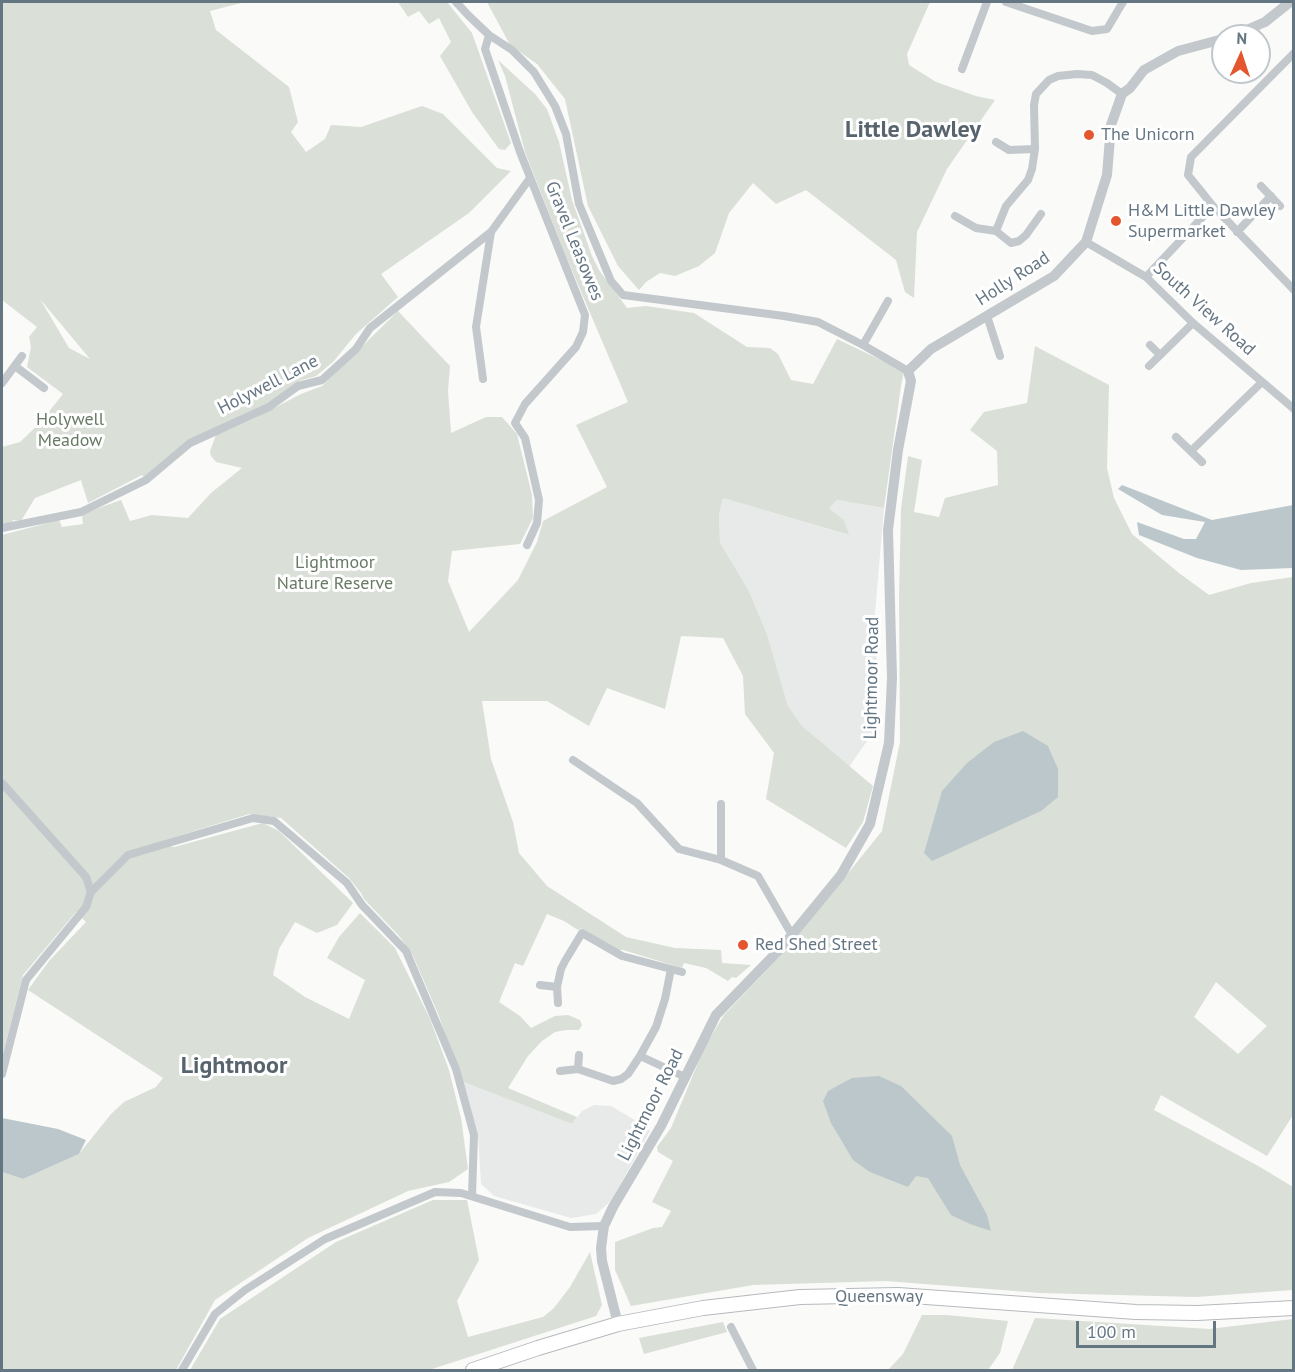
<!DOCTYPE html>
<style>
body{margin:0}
#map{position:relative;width:1295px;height:1372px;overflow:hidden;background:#fafaf8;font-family:"PT Sans",sans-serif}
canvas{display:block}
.frame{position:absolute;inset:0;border:3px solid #657683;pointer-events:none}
.north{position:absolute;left:1211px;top:24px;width:60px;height:60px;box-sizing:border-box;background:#fff;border:2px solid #c1c8cd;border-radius:50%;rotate:3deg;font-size:16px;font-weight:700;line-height:24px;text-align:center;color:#657683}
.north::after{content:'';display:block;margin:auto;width:21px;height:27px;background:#e4572e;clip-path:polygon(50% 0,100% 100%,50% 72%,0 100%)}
.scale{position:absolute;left:1076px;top:1321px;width:140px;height:27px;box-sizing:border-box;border:3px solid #657683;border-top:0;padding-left:8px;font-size:18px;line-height:21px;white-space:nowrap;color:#657683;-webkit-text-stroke:4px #fff;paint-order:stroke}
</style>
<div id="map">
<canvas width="1295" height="1372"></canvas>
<div class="frame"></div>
<div class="north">N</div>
<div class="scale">100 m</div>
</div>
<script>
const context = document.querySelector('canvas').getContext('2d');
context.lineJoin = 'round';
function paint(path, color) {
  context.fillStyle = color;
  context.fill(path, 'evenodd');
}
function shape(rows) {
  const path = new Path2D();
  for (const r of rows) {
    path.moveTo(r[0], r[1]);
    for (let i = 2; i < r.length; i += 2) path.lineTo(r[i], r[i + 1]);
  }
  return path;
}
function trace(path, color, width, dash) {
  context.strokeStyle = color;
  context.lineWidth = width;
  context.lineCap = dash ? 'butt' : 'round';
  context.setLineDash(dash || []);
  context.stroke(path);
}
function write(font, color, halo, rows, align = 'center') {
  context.font = font + ' "PT Sans",sans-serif';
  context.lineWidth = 6;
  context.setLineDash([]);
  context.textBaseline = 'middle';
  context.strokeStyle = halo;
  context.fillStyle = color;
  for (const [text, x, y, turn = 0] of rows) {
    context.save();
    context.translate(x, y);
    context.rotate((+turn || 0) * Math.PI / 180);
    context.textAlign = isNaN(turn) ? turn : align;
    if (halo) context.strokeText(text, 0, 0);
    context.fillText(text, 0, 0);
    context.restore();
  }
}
const built = shape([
 [723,498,848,535,844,520,829,508,837,500,884,508,875,613,879,724,849,767,802,726,788,706,767,634,748,589,720,543,719,514],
 [461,1081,572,1124,582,1111,594,1105,611,1106,643,1125,650,1131,611,1201,596,1214,571,1218,494,1196,481,1184,478,1134]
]);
const green = shape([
 [2,2,245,2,210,11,216,30,289,87,298,122,291,132,306,152,325,139,331,125,361,127,422,106,443,114,497,168,511,171,469,213,381,274,398,297,356,334,333,362,316,376,299,381,298,386,269,407,190,442,146,480,142,475,88,503,81,480,35,498,21,521,13,520,11,525,2,528,2,447,20,442,39,424,63,394,27,367,31,347,29,337,37,327,2,300],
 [40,299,90,359,69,348],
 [398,2,447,2,472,33,511,143,505,150,499,149,472,112,440,56,451,42,439,18,429,24,419,11,408,17],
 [487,2,930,2,907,54,909,65,936,82,976,96,995,100,947,169,917,232,914,298,905,292,896,260,806,190,776,204,753,183,729,213,715,253,699,266,675,276,660,273,646,282,639,290,618,266,588,206,565,99,537,64,510,45],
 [498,60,535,94,547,109,559,142,572,200,592,256,599,270,627,308,646,306,694,313,747,347,770,348,778,354,791,380,813,384,837,339,904,371,901,386,884,508,837,500,829,508,844,520,849,535,723,498,719,514,720,543,748,589,767,634,788,706,802,726,873,786,863,822,846,848,766,799,774,753,745,714,743,676,723,638,681,636,665,709,607,688,589,726,547,701,482,701,491,759,513,822,519,853,547,886,626,937,675,948,721,950,722,963,751,965,736,978,732,977,728,981,706,968,684,963,682,968,623,950,617,950,581,928,578,930,564,921,547,914,523,966,515,963,499,1002,520,1016,531,1028,555,1016,568,1015,580,1020,582,1025,579,1030,566,1030,555,1032,542,1041,528,1056,508,1088,577,1117,572,1124,461,1081,439,1016,413,956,400,937,364,899,361,893,349,878,281,818,249,814,162,841,156,844,174,847,263,823,279,831,353,903,337,925,317,933,295,922,279,949,273,975,305,997,349,1019,365,980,327,958,339,937,360,913,395,948,430,1019,449,1070,461,1118,468,1169,449,1182,408,1191,308,1238,215,1300,176,1370,2,1370,2,1172,23,1179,79,1154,111,1114,124,1102,156,1087,163,1078,28,990,49,961,86,922,76,912,23,975,2,1057,2,535,59,520,62,527,83,524,82,514,121,500,130,521,152,515,188,518,211,493,242,468,216,462,211,456,210,451,216,435,253,419,301,394,322,386,398,311,450,366,448,391,451,433,486,417,502,417,517,434,532,495,533,518,520,544,452,551,448,581,469,632,518,580,537,542,543,521,607,487,576,425,628,402,565,254,525,152,505,76],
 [1035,346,1109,385,1107,468,1114,498,1132,534,1179,573,1209,595,1251,583,1293,577,1293,1115,1267,1156,1161,1095,1154,1110,1260,1167,1293,1187,1293,1290,1196,1297,1040,1293,886,1281,753,1285,631,1306,615,1270,615,1242,653,1228,662,1227,671,1211,652,1202,673,1161,658,1152,657,1147,671,1128,705,1046,724,1015,787,949,882,831,900,742,899,596,901,509,908,456,922,460,914,512,939,517,945,498,998,485,997,451,970,430,984,412,1027,403],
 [1216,982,1267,1026,1238,1054,1194,1017],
 [433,1200,467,1200,479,1260,457,1301,468,1337,543,1317,554,1308,570,1287,590,1252,602,1305,596,1316,429,1370,190,1370,220,1319,336,1242],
 [922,1315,947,1315,1008,1321,1000,1353,988,1370,888,1370,903,1354],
 [1035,1318,1209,1329,1293,1319,1293,1370,1012,1370],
 [723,1322,727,1332,644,1354,639,1338]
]);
const water = shape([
 [1122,485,1212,520,1293,505,1293,568,1241,570,1197,558,1139,535,1137,522,1184,539,1196,539,1205,522,1162,515,1118,489],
 [1023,731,1048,746,1058,769,1058,797,1041,811,932,861,924,853,942,791,967,763,994,742],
 [879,1076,901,1086,952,1136,960,1165,987,1215,991,1231,970,1224,951,1215,928,1178,916,1176,908,1187,870,1172,853,1160,831,1123,823,1101,828,1091,852,1078],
 [2,1118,58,1129,86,1140,79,1154,23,1179,2,1172]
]);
const minor = shape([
 [456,2,469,16,489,35,512,50,534,72,555,106,566,134,579,204,611,281,623,295,784,316,818,322,863,345,908,371],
 [1006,2,1092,31,1107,29,1123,2],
 [489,35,485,49,520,152,585,315,583,332,576,347,525,404,515,423,525,438,539,500,537,523,527,545],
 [1294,53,1191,157,1188,175,1213,206,1294,290],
 [962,69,987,2],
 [996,142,1009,150,1035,149],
 [1261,186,1280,206],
 [1041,214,1026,235,1019,241,1011,243,996,231,1006,206,1028,180,1032,169,1035,149,1034,105,1036,94,1049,80,1058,76,1077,74,1092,75,1107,83,1122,94],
 [955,216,976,228,996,231],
 [1237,232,1271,196],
 [1086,242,1146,277,1193,323,1294,409],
 [1146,277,1213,206],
 [987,316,1000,356],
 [863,345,888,301],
 [1150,345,1160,355],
 [15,366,44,388],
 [1149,366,1193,323],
 [483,379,476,327,491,232],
 [2,383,22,356],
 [1176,437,1202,462],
 [1191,451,1261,383],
 [2,528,81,512,146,480,190,443,269,407,298,386,322,380,356,349,370,328,491,232,530,178],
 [573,760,637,803,679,849,721,860,758,876,792,935],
 [2,783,86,877,91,892,86,907,26,980,2,1074],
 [721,804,721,860],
 [91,892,128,855,253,818,274,821,347,883,362,905,406,951,456,1069,474,1135,472,1196],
 [671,969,682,972],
 [540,985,557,987],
 [558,1003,557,987,561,969,565,961,582,933,622,956,671,969,665,999,656,1027,640,1056],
 [579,1055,578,1069,613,1081,621,1079,628,1074,640,1056,685,1077],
 [560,1071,578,1069],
 [731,1327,753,1370],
 [182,1370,215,1314,245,1290,325,1239,435,1192,461,1193,570,1227,604,1226]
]);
const tertiary = shape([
 [1233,36,1265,22,1290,2],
 [618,1324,602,1261,601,1248,604,1226,613,1207,661,1126,716,1015,782,947,841,875,870,824,889,743,892,678,888,530,898,450,911,381,908,371,931,349,1054,276,1086,242,1107,175,1111,125,1122,94,1130,88,1144,70,1178,51,1223,39]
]);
const primary = shape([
 [473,1370,538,1348,618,1324,703,1308,800,1297,898,1295,1136,1312,1197,1313,1294,1308]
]);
const markers = [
 [1089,135,6,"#e4572e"],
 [1116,221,6,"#e4572e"],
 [743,945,6,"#e4572e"]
];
const poiNames = [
 ["The Unicorn",1101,135],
 ["H&M Little Dawley",1128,211],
 ["Supermarket",1128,232],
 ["Red Shed Street",755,945]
];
const streetNames = [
 ["Gravel Leasowes",574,241,68],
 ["Holly Road",1013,279,-33],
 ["South View Road",1204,309,42],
 ["Holywell Lane",268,385,-27],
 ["Lightmoor Road",872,678,-89],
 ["Lightmoor Road",651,1105,-63],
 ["Queensway",879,1297]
];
const parkNames = [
 ["Holywell",70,420],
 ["Meadow",70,441],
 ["Lightmoor",335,563],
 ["Nature Reserve",335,584]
];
const districtNames = [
 ["Little Dawley",913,130],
 ["Lightmoor",234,1066]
];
paint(built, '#e8e9e9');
paint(green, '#dadfd7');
paint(water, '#bbc7cb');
trace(primary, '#b5babe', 16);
trace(minor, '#c3c8cc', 8);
trace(tertiary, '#c3c8cc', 10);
trace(primary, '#fff', 14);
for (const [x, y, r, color] of markers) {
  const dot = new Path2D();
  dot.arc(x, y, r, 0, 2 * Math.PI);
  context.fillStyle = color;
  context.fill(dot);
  trace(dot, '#fff', 2);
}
write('18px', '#657683', '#fff', poiNames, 'left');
write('18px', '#657683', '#fff', streetNames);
write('18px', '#687a64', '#fff', parkNames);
write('bold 24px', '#57646e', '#fff', districtNames);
</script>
